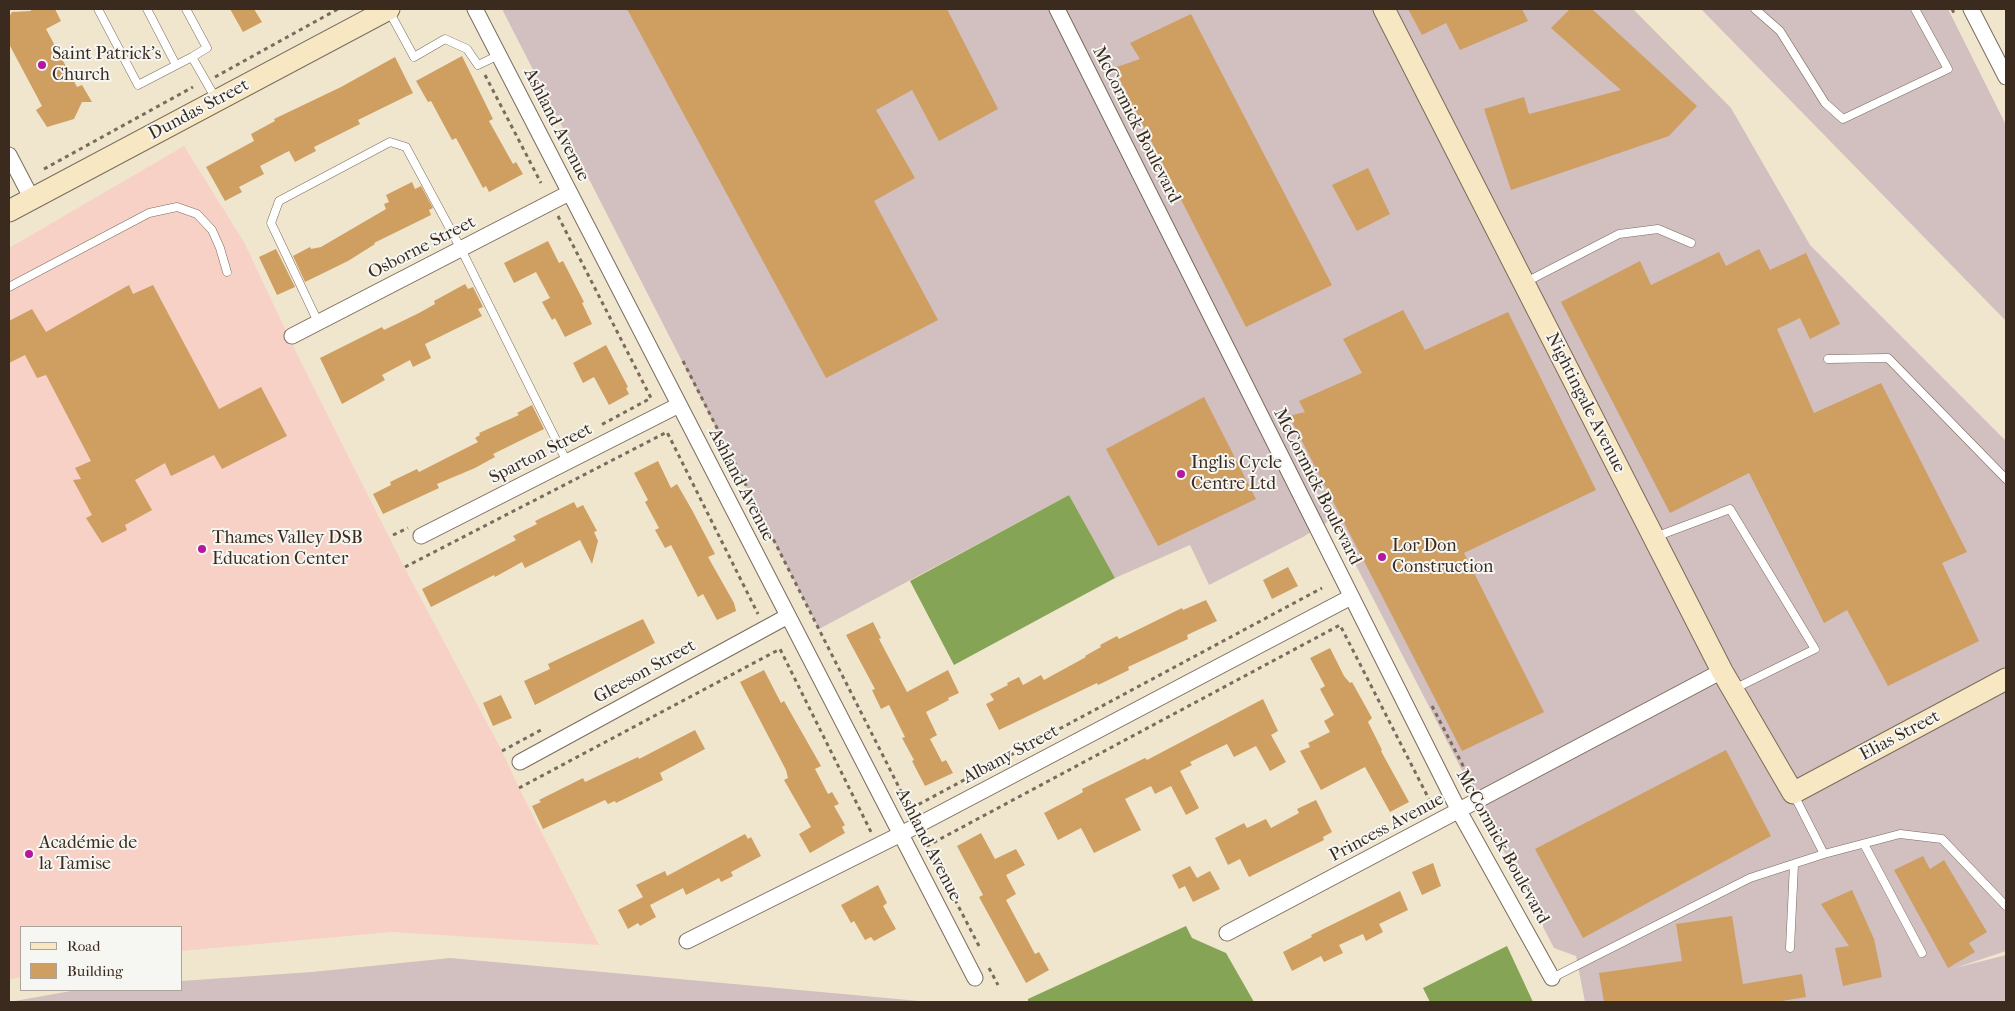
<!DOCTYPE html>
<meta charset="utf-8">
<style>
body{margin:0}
#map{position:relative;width:2015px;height:1011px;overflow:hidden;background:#f0e6ce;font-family:"IM FELL French Canon",serif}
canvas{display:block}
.frame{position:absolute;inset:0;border:10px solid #3b2a1e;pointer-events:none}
.legend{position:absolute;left:20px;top:926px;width:162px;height:65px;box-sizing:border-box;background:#f6f6f2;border:1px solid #aba49d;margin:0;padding:6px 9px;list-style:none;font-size:15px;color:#3b2a1e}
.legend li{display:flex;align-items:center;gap:10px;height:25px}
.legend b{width:25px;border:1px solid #aba49d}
</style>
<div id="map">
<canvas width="2015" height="1011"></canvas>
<div class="frame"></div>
<ul class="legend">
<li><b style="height:6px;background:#f7e8c3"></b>Road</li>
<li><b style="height:14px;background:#cf9e61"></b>Building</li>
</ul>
</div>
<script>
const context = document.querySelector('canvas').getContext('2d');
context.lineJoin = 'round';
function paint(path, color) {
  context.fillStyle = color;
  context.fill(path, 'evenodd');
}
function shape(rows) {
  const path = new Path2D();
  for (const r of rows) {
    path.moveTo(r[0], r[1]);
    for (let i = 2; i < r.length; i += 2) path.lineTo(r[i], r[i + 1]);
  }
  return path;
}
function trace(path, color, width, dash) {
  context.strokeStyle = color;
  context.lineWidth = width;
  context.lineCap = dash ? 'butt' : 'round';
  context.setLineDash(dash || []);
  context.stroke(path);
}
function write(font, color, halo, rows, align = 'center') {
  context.font = font + ' "IM FELL French Canon",serif';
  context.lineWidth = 4;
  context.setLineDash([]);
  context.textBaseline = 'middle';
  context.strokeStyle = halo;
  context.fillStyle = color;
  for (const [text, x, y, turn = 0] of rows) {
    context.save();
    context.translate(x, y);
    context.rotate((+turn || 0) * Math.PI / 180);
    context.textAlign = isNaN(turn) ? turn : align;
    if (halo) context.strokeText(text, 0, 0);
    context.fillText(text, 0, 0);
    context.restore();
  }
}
const built = shape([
 [184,146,244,242,296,352,401,561,502,751,519,788,599,945,392,932,181,951,181,927,21,927,21,977,9,980,9,248]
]);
const industrial = shape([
 [502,9,1633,9,1731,108,1810,245,2006,441,2006,951,1955,968,2006,955,2006,1002,1585,1002,1576,956,1554,948,1332,519,1303,537,1209,585,1190,545,1115,578,1069,495,819,629],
 [1701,9,1948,9,2006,125,2006,321],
 [450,958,930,1002,9,1002,77,990,181,990,181,981,312,972]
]);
const forest = shape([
 [1069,495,1115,578,954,665,910,581],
 [1186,926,1192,938,1226,953,1254,1002,1028,1002,1028,999],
 [1507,946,1533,1002,1430,1002,1423,988]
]);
const building = shape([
 [31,9,55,9,61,21,46,29,77,87,82,85,92,102,82,102,74,119,47,127,36,110,42,106,9,44,9,17,12,12,31,11],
 [230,9,254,9,262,22,243,32],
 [627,9,947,9,998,109,939,141,912,90,876,110,915,178,874,201,938,320,826,378],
 [1408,9,1522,9,1528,21,1460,50,1446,23,1422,35],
 [1570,9,1592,9,1697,106,1669,136,1511,190,1484,109,1524,97,1529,114,1621,90,1551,28],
 [1191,14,1332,285,1246,327,1114,68,1140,59,1130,43],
 [462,56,493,119,489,121,513,164,516,162,523,174,489,192,486,186,483,188,456,138,452,140,431,101,428,102,416,81],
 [395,57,413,93,358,120,360,124,314,147,316,151,295,162,289,151,260,166,264,174,239,187,242,192,225,201,206,167,254,141,251,134,275,121,274,119,341,87],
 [1368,168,1390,214,1357,231,1332,185],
 [412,182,415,189,421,186,433,208,429,210,431,215,374,243,375,244,348,261,305,282,293,256,310,247,311,249,321,247,386,209,384,204,389,202,386,195],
 [548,241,559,263,563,261,584,302,582,303,592,324,565,337,555,318,552,320,542,302,550,298,536,272,514,283,504,263],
 [276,249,295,287,277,295,259,257],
 [1759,249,1770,270,1806,253,1840,324,1810,339,1800,318,1777,329,1814,413,1881,383,1967,552,1942,563,1979,641,1888,686,1847,610,1824,623,1749,473,1670,513,1561,302,1640,261,1651,285,1719,252,1726,266],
 [465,284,468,289,473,287,483,307,478,309,482,316,425,344,431,358,413,367,410,360,382,375,385,380,342,404,320,358,382,327,384,330,419,313,435,304,434,301],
 [129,285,133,294,153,285,219,409,261,387,287,436,222,469,214,455,171,476,165,463,135,480,152,510,125,525,127,530,102,543,86,518,92,515,73,480,81,479,75,468,91,461,46,375,37,378,25,355,9,363,9,321,32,309,46,332],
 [1403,310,1425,350,1508,312,1596,490,1464,553,1544,712,1462,751,1289,416,1305,412,1299,401,1362,373,1343,339],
 [606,345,628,387,626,388,629,394,609,405,594,377,583,383,573,363],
 [1204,397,1256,499,1158,546,1106,449],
 [532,405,544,429,493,454,495,457,475,468,437,484,439,488,383,514,373,494,391,485,390,482,417,469,419,472,478,442,475,438,480,435,479,433,519,415,517,413],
 [658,461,671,488,677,484,692,510,715,554,708,557,734,603,736,611,717,620,703,594,698,597,671,545,665,548,655,530,659,528,645,502,648,500,634,473],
 [574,502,577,508,583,505,597,531,594,532,598,541,592,564,580,540,525,568,522,562,495,577,494,575,431,607,422,589,516,540,513,536,537,524,535,521],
 [1288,567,1298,586,1272,599,1263,580],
 [1206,600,1217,621,1187,635,1188,639,1128,667,1129,670,1098,685,1097,683,999,730,986,704,994,700,990,694,1008,685,1007,683,1019,677,1023,685,1041,675,1044,680,1086,657,1085,656,1101,647,1100,645,1117,636,1119,639,1182,608,1183,610],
 [643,619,655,643,535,705,524,681,550,669,548,664],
 [873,622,881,638,879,639,907,692,948,670,959,693,948,698,949,700,926,712,937,735,930,739,942,762,946,760,953,773,925,786,912,761,914,760,902,738,905,737,889,705,881,709,872,690,875,689,846,635],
 [1330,648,1344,676,1350,683,1352,682,1372,718,1368,722,1382,750,1381,751,1409,802,1390,812,1365,767,1321,790,1300,751,1310,747,1308,743,1330,732,1324,721,1334,715,1320,689,1325,686,1310,658],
 [764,670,781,703,784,701,821,766,815,769,828,794,832,792,839,804,834,806,845,825,842,827,845,833,810,853,799,834,811,827,784,780,788,778,786,770,740,682],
 [501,695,512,718,493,726,483,703],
 [1263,699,1278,731,1271,735,1286,762,1270,771,1256,746,1234,757,1227,744,1190,762,1192,765,1180,771,1199,808,1186,815,1171,786,1155,794,1151,786,1125,799,1141,830,1094,853,1081,828,1058,840,1044,813,1078,795,1083,792,1082,789,1145,758,1147,760],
 [695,730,705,749,660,773,663,780,616,803,615,801,608,804,605,800,543,829,532,806,541,802,539,800,583,778,585,782,638,757,639,759],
 [1726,750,1771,836,1583,938,1535,849],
 [1316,800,1332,832,1323,837,1324,840,1249,877,1240,859,1228,865,1215,838,1244,823,1247,828,1266,819,1271,828,1299,813,1297,809],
 [981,833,995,859,1016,849,1025,865,1006,875,1016,894,1006,900,1035,954,1039,952,1049,970,1026,983,979,897,983,895,957,846],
 [745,834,748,839,751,837,761,856,731,872,733,876,721,882,719,878,686,895,683,888,650,905,656,917,640,926,638,923,628,929,618,910,643,897,636,885,665,871,667,876],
 [1923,856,1930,869,1944,860,1987,932,1969,943,1975,952,1948,968,1894,870],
 [1433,863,1441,886,1422,895,1412,872],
 [1190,866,1197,878,1210,871,1220,889,1193,902,1185,886,1179,889,1172,875],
 [878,885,887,903,883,906,896,929,874,941,871,937,865,940,854,921,851,923,841,905],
 [1852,890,1874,939,1882,977,1843,986,1835,948,1849,946,1821,904],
 [1400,891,1408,910,1379,924,1383,932,1366,941,1363,934,1339,945,1343,953,1324,962,1321,956,1292,971,1283,952,1312,937,1311,935],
 [1732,916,1743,984,1802,974,1806,997,1776,1002,1604,1002,1599,973,1682,961,1676,924]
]);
const path = shape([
 [1952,9,1955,15],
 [485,75,541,183],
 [215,77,338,9],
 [44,169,193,87],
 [558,216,651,398,601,425],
 [683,361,910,809,1322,588],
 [393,535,408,528],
 [405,567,667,432,758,614],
 [1432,706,1473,785],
 [502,751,541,730],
 [519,788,780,649,871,832],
 [979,946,927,846,1340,625,1433,807],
 [989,968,998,985]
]);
const lane = shape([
 [98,9,138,85,192,57],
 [147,9,176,65],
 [186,9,207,48,192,57,216,99],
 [1755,9,1780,31,1825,103,1843,119,1948,69,1915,9],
 [389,11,414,57,445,39,467,49,478,65,499,55],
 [1526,282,1619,234,1658,229,1691,243],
 [9,287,149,213,177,207,197,214,212,230,220,248,227,272],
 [318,322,271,223,279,201,390,142,406,147,461,249,567,462],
 [1828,359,1888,358,2006,479],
 [1655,537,1730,509,1815,649,1734,689],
 [1864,844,1922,953],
 [1824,854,1900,834,1942,839,2006,906],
 [1790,948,1794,864],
 [1552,978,1750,878,1824,854,1794,795]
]);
const street = shape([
 [475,9,975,978],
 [1057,9,1459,811,1552,978],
 [1971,9,2006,77],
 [9,155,32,199],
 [292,336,569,193],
 [421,536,679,405],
 [520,762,788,616],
 [1227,933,1722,671],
 [687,941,901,834,1351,597]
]);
const secondary = shape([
 [1384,9,1722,671,1793,793,2006,679],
 [9,211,389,9]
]);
const markers = [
 [42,65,5,"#b5179e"],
 [1181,474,5,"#b5179e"],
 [202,549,5,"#b5179e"],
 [1382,557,5,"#b5179e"],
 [29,854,5,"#b5179e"]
];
const poiNames = [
 ["Saint Patrick's",52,55],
 ["Church",52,76],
 ["Inglis Cycle",1191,464],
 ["Centre Ltd",1191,485],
 ["Thames Valley DSB",212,539],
 ["Education Center",212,560],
 ["Lor Don",1392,547],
 ["Construction",1392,568],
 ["Académie de",39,844],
 ["la Tamise",39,865]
];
const streetNames = [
 ["Dundas Street",199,110,-28],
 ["Ashland Avenue",556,125,63],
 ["McCormick Boulevard",1136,125,63],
 ["Osborne Street",422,248,-27],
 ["Nightingale Avenue",1585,403,63],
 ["Sparton Street",541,454,-27],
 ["Ashland Avenue",741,485,63],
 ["McCormick Boulevard",1317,487,63],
 ["Gleeson Street",645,672,-29],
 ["Elias Street",1900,736,-28],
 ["Albany Street",1011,755,-28],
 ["Princess Avenue",1387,828,-28],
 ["Ashland Avenue",928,845,63],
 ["McCormick Boulevard",1502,847,61]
];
paint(built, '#f7d1c6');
paint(industrial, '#d2bfbf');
paint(forest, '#86a456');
paint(building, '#cf9e61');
trace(lane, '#7a6c5c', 9);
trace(street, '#7a6c5c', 17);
trace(secondary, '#7a6c5c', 23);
trace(path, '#7a6c5c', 3, [4, 4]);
trace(lane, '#fff', 8);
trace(street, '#fff', 15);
trace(secondary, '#f7e8c3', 21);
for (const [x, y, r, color] of markers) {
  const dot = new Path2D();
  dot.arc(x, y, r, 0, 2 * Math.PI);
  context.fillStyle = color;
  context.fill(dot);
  trace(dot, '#f6f6f2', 2);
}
write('18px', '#3b2a1e', '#f6f6f2', poiNames, 'left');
write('18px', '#3b2a1e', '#f6f6f2', streetNames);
</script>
